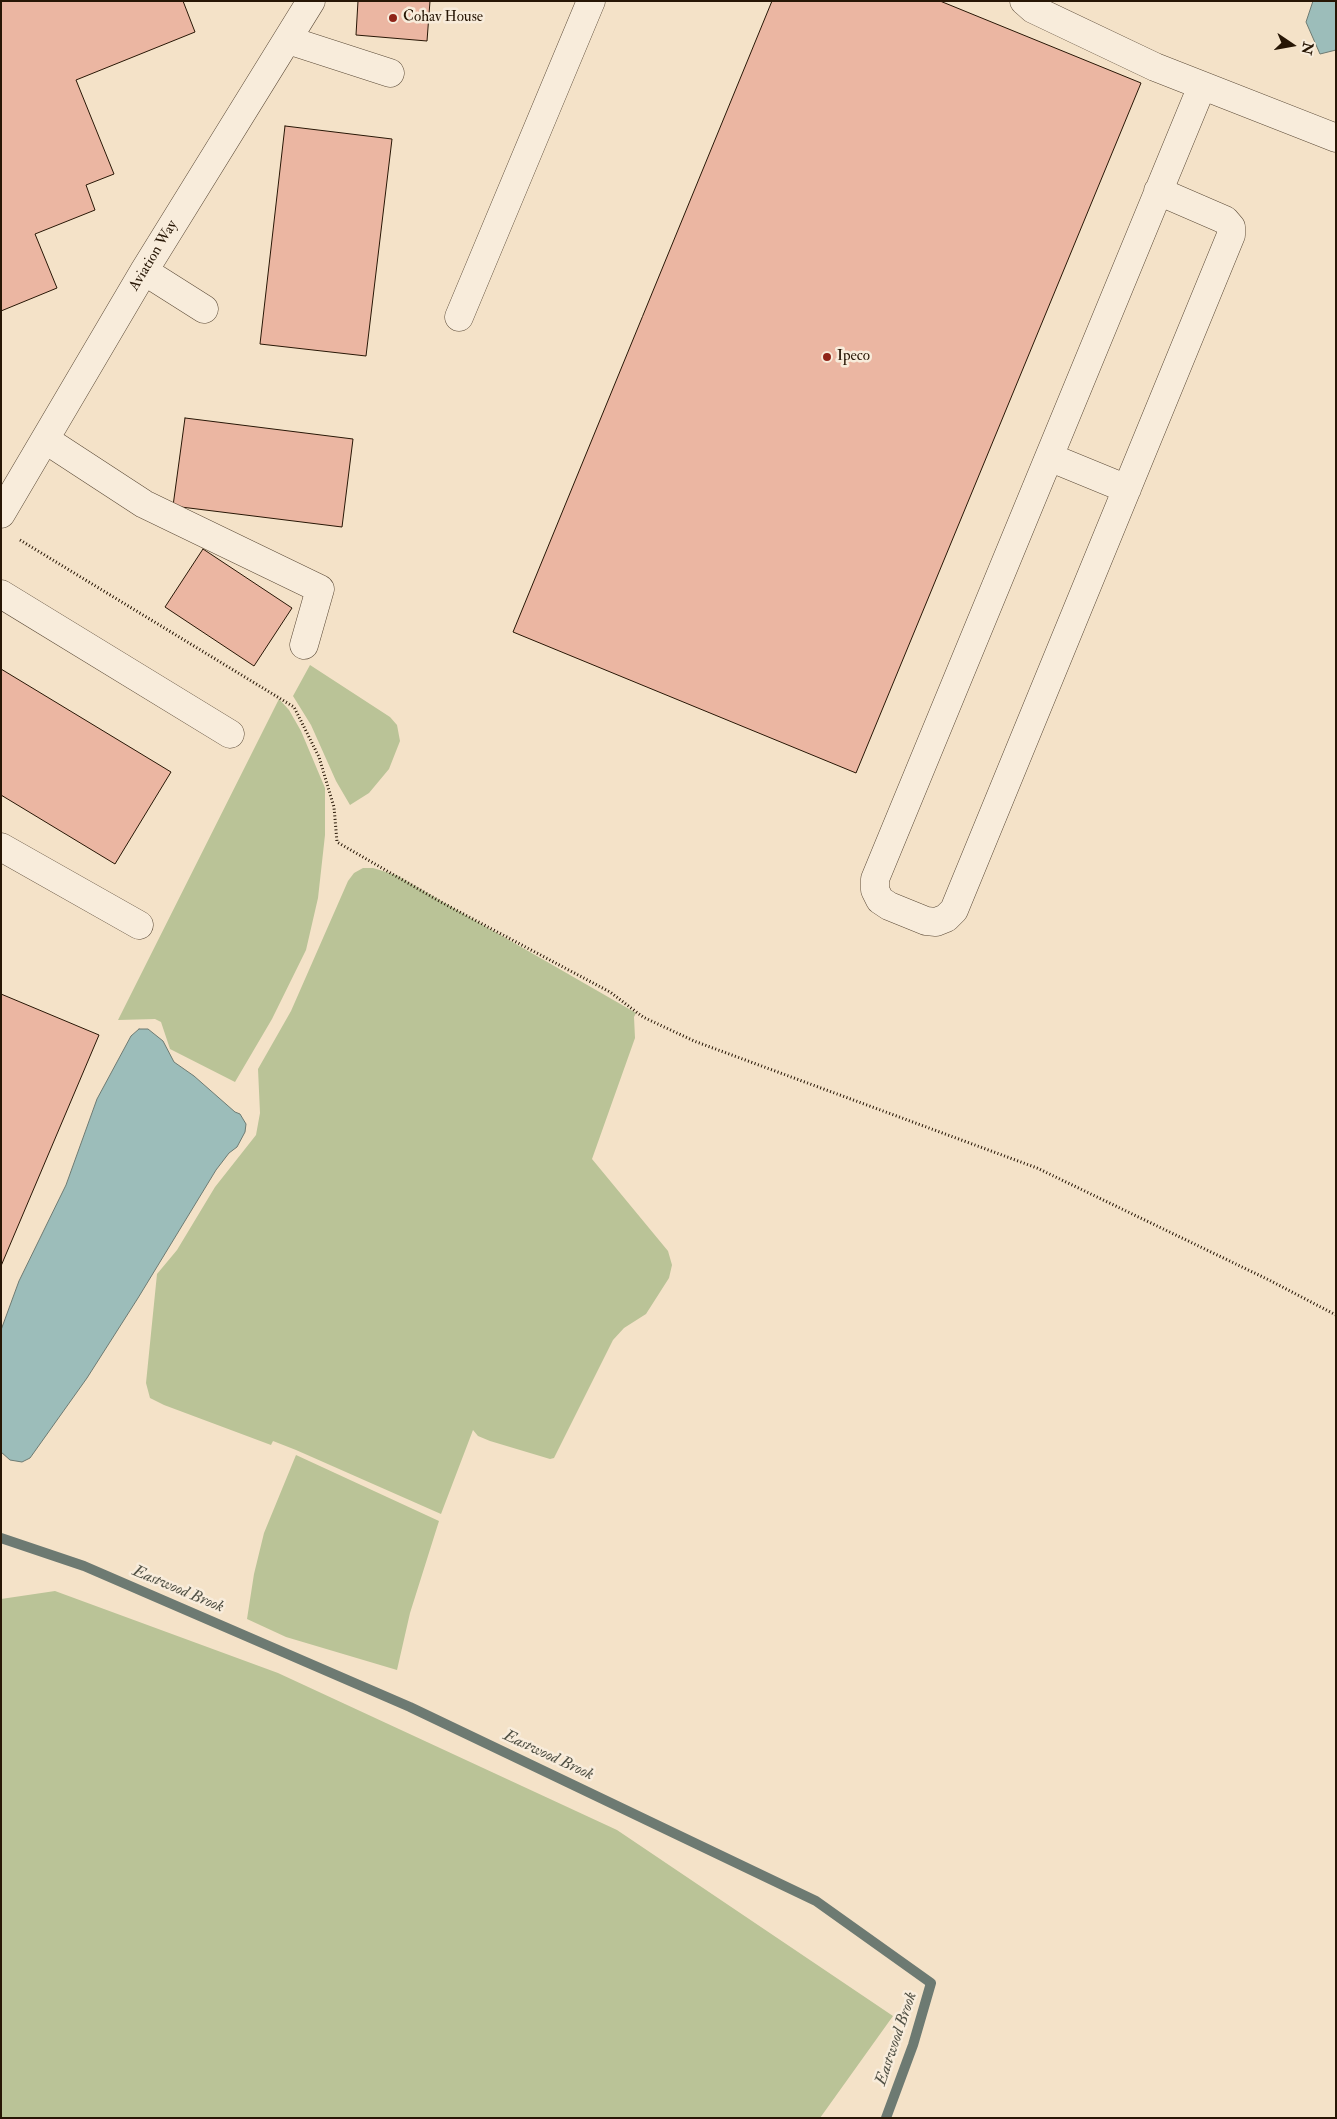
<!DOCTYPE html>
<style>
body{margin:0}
#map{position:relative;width:1337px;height:2119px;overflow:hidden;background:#f4e2c8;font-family:"IM FELL Double Pica",serif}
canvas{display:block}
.frame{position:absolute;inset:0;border:2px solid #271605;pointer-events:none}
.north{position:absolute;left:1267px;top:20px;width:50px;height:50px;-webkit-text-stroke:4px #f8ecdb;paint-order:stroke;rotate:102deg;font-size:14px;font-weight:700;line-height:20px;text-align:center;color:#271605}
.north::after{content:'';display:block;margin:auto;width:18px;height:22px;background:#271605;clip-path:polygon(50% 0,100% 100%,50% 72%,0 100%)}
</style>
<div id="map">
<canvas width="1337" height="2119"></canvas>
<div class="frame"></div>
<div class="north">N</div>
</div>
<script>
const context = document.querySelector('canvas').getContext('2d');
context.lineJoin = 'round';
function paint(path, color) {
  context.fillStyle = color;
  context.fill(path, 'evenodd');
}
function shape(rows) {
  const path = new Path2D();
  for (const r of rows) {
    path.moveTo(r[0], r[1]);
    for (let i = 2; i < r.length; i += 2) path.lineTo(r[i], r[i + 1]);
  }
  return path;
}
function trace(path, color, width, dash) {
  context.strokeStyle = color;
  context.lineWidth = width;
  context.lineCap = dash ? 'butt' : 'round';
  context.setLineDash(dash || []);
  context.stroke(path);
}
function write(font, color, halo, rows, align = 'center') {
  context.font = font + ' "IM FELL Double Pica",serif';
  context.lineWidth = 5;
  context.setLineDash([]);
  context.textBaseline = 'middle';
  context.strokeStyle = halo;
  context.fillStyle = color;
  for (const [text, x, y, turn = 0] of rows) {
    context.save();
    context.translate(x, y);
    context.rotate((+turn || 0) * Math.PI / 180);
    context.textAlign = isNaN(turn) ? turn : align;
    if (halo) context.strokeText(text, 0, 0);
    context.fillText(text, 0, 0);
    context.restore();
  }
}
const green = shape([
 [310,665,390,717,397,725,400,741,389,769,369,793,350,805,336,781,311,725,293,696],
 [279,699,289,710,301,731,325,788,325,835,318,898,306,950,272,1019,235,1082,170,1049,161,1022,155,1019,118,1020],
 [363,868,373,868,396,875,636,1013,634,1017,635,1038,592,1159,668,1251,672,1265,669,1278,646,1314,624,1328,613,1340,554,1458,550,1459,490,1441,478,1436,473,1430,441,1514,296,1450,273,1441,271,1445,164,1405,150,1398,146,1383,157,1274,177,1250,215,1187,256,1135,260,1113,258,1069,291,1011,348,881,354,873],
 [296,1455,439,1521,410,1613,397,1670,286,1637,247,1619,254,1574,264,1533],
 [55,1591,278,1673,617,1830,893,2016,820,2118,1,2118,1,1599]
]);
const water = shape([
 [1313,1,1336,1,1336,50,1320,54,1306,22,1313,1],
 [139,1029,148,1029,163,1041,174,1062,194,1076,235,1112,240,1114,246,1124,245,1132,237,1147,229,1153,216,1170,138,1298,87,1378,30,1458,22,1462,10,1460,1,1452,1,1330,19,1281,66,1185,97,1099,131,1036,139,1029]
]);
const stream = shape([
 [1,1538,84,1566,410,1707,816,1901,931,1983,913,2045,886,2118]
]);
const building = shape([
 [1,1,183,1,195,32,76,80,114,174,86,185,95,210,35,234,57,288,1,311,1,1],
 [358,1,430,1,427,41,356,35,358,1],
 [772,1,940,1,1141,83,856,773,513,632,772,1],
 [285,126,392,139,366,356,260,344,285,126],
 [185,418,353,439,342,527,173,506,185,418],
 [203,549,292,608,254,666,165,607,203,549],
 [1,669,171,772,115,864,1,795,1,669],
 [1,994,99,1035,1,1266,1,994]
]);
const path = shape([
 [20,540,294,707,319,757,334,807,337,842,441,902,610,992,643,1017,694,1041,1037,1168,1269,1280,1336,1315]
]);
const minor = shape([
 [1024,1,1033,9,1155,67,1336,138],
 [288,40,390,73],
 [1158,191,1225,220,1231,227,1231,235,954,910,946,918,936,922,926,921,889,906,880,900,875,890,875,879,1202,86],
 [144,271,204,309],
 [459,317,591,1],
 [46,440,144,504,320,589,304,645],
 [1049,457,1127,489],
 [1,514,144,271,311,1],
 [1,594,230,734],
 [1,847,139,925]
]);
const markers = [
 [393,18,5,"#8f2418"],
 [827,357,5,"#8f2418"]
];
const poiNames = [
 ["Cohav House",403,18],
 ["Ipeco",837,357]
];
const streetNames = [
 ["Aviation Way",154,256,-59]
];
const waterNames = [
 ["Eastwood Brook",178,1590,23],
 ["Eastwood Brook",548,1756,25],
 ["Eastwood Brook",897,2039,-71]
];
paint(green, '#bac397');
paint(water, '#9cbdba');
trace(water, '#6d7a72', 1);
trace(stream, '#6d7a72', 10);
paint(building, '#ebb6a2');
trace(building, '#271605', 1);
trace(minor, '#5a4936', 29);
trace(path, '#271605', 3, [1, 2.5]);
trace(minor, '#f8ecdb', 28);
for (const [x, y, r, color] of markers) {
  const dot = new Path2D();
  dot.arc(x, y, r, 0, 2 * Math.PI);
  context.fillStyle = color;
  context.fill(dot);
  trace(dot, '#f8ecdb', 2);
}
write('15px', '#271605', '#f8ecdb', poiNames, 'left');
write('15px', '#271605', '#f8ecdb', streetNames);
write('italic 16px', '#505044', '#f8ecdb', waterNames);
</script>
